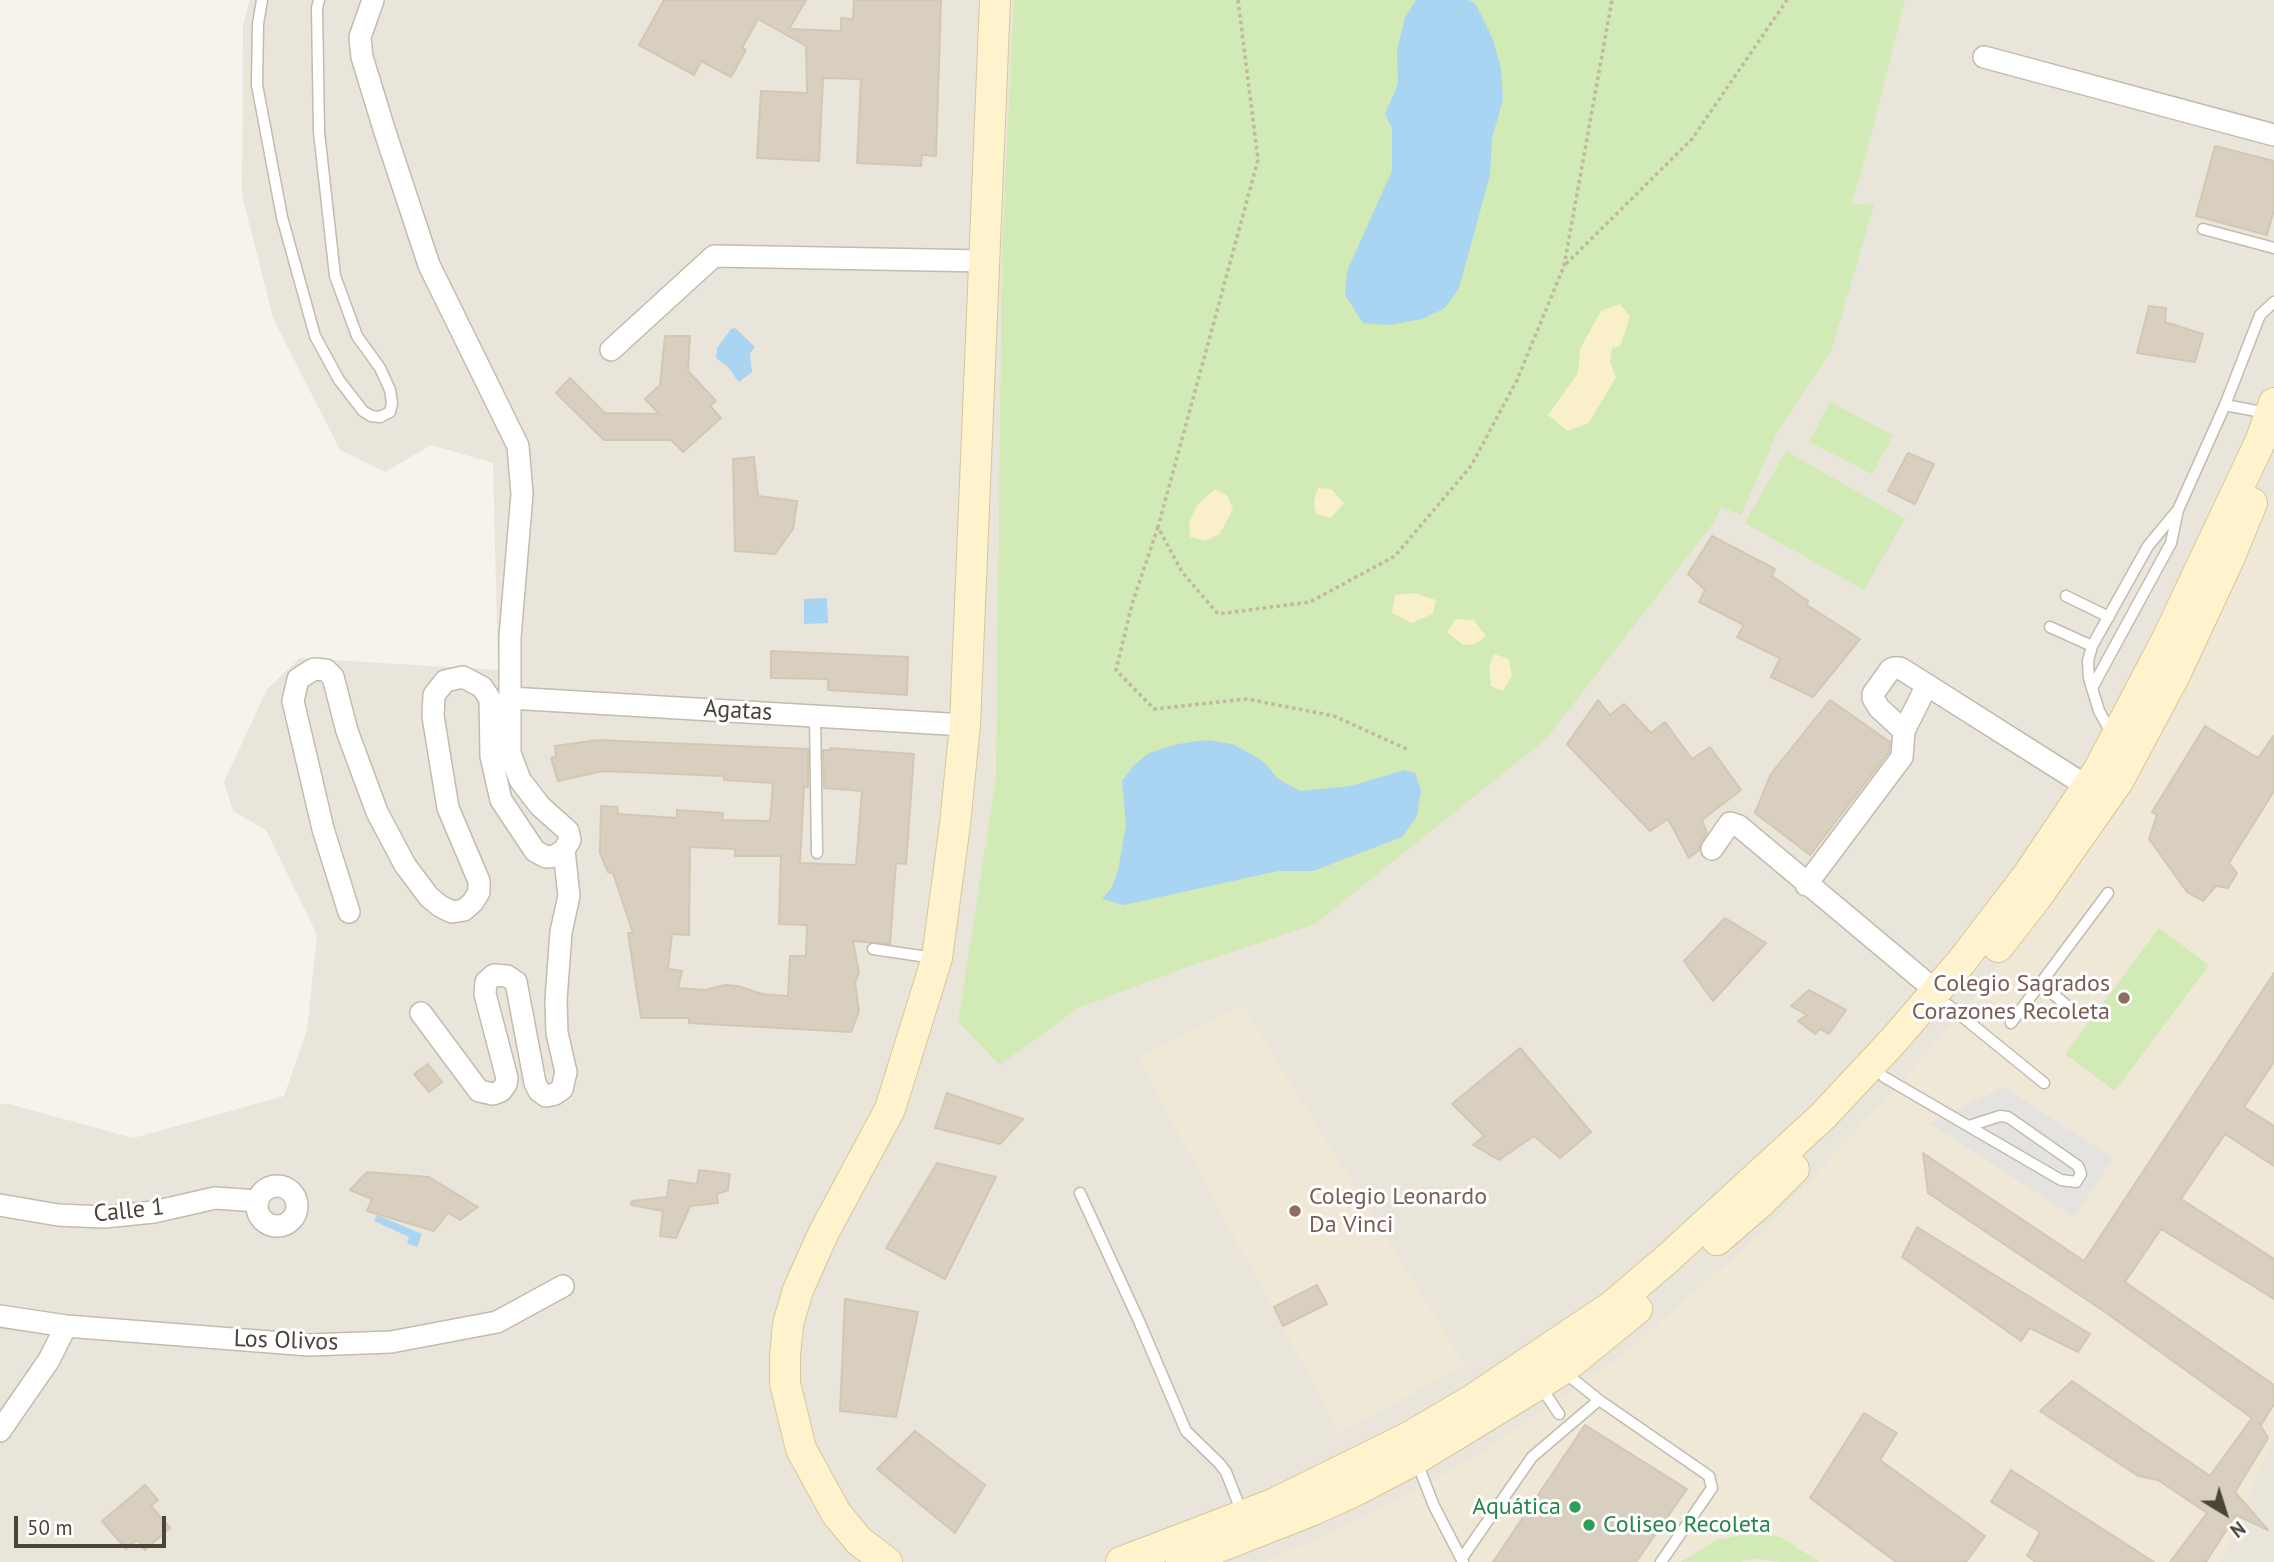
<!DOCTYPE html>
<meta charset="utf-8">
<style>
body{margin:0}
#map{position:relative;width:2274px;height:1562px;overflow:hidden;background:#f6f3ec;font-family:"PT Sans",sans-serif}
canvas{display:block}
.north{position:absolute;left:2190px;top:1478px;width:70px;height:70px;-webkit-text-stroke:5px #fff;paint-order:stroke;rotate:142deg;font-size:19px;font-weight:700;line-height:28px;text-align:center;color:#4b4439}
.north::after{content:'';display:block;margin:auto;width:24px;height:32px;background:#4b4439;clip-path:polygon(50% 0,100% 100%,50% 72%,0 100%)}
.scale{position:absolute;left:14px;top:1516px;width:152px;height:32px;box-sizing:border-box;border:4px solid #4b4439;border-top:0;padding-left:9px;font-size:21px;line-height:24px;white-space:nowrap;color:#4b4439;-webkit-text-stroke:5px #fff;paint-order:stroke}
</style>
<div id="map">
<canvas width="2274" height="1562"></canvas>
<div class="north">N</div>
<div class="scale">50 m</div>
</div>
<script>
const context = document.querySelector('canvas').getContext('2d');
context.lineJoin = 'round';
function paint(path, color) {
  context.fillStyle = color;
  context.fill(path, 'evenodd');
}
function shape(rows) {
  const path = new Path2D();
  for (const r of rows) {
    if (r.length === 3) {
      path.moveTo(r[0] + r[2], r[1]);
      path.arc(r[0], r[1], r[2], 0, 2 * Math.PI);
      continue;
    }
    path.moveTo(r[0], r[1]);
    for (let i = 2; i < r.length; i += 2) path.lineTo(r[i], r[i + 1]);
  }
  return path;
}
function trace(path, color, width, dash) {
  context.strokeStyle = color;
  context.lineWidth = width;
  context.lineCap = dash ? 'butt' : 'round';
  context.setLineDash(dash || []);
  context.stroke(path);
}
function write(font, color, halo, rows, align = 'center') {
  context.font = font + ' "PT Sans",sans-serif';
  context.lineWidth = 6;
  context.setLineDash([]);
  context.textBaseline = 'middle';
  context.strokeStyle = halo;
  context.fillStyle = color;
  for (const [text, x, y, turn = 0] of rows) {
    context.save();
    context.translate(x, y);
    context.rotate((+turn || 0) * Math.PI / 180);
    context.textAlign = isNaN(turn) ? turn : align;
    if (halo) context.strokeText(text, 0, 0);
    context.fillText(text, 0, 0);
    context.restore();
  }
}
const residential = shape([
 [250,0,2274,0,2274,1562,0,1562,0,1104,9,1104,133,1138,284,1096,307,1030,317,935,266,830,233,811,224,782,267,689,300,658,498,670,493,463,431,445,385,472,340,450,273,318,242,195,243,26]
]);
const education = shape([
 [2274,489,2274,1437,2221,1562,1264,1562,1361,1519,1472,1459,1622,1355,1765,1230,1917,1064,2029,932,2083,856,2244,556],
 [1242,1004,1465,1365,1340,1433,1137,1057]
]);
const green = shape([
 [1014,0,1905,0,1862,170,1851,203,1874,205,1832,349,1777,433,1741,515,1721,507,1714,522,1547,738,1315,924,1190,966,1078,1008,1000,1065,958,1022,996,778,1002,248],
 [1830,402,1893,435,1872,474,1809,442],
 [1786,451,1905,519,1864,590,1745,523],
 [2159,928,2209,965,2115,1091,2065,1054],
 [1747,1534,1781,1537,1819,1562,1783,1562,1756,1559,1739,1562,1681,1562,1716,1540]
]);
const sand = shape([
 [1620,304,1630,317,1620,346,1612,348,1610,362,1616,377,1589,423,1568,431,1548,415,1578,373,1580,349,1601,311],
 [1318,488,1331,489,1344,503,1331,518,1316,514,1314,501],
 [1215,489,1227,495,1233,509,1220,534,1205,541,1190,537,1189,523,1197,505],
 [1414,593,1436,600,1433,614,1411,623,1392,613,1395,595],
 [1456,619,1474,620,1486,636,1475,644,1463,645,1447,632],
 [1494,654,1509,659,1512,676,1503,691,1491,686,1489,666]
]);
const parking = shape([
 [2004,1087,2113,1158,2074,1217,1929,1123]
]);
const water = shape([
 [1416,0,1468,0,1475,3,1492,37,1501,68,1503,100,1492,138,1490,175,1459,288,1445,308,1422,319,1389,325,1363,323,1345,295,1347,271,1392,171,1392,128,1385,114,1398,84,1397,51,1405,18],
 [735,328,755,347,750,353,752,372,739,382,728,367,716,358,717,348,731,329],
 [827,598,828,623,804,624,804,599],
 [1206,740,1232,744,1255,756,1266,764,1278,779,1301,791,1350,786,1405,770,1415,773,1421,790,1417,816,1402,837,1313,871,1278,871,1124,905,1102,899,1112,887,1118,871,1126,824,1122,781,1134,765,1149,753,1178,744],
 [377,1215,422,1234,417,1247,407,1243,409,1237,374,1221]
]);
const building = shape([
 [664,0,806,0,789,29,841,31,841,18,853,19,854,0,941,0,936,156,922,155,921,166,857,163,861,79,823,78,819,161,757,158,761,91,807,93,806,46,758,19,742,48,746,50,731,77,701,61,694,75,639,45,664,0],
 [2215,146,2274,161,2274,210,2267,235,2196,216,2215,146],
 [2149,306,2166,308,2165,322,2203,334,2195,362,2137,353,2149,306],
 [665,336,690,336,688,371,716,401,710,406,721,418,683,452,671,440,604,440,556,393,570,378,605,413,659,414,645,399,660,385,665,336],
 [1908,453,1934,464,1915,504,1888,491,1908,453],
 [754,457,758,496,797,501,793,529,775,554,735,551,733,459,754,457],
 [1712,536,1775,569,1772,576,1808,601,1807,605,1860,639,1813,697,1771,677,1780,658,1737,637,1744,625,1699,602,1705,590,1688,574,1712,536],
 [771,651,908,657,907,695,828,690,828,679,771,678,771,651],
 [1598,700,1610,715,1624,704,1651,733,1665,722,1692,759,1710,747,1741,790,1702,820,1707,833,1701,842,1699,850,1689,858,1668,819,1650,831,1567,744,1598,700],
 [1830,700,1890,742,1889,752,1810,855,1755,813,1771,774,1830,700],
 [2205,726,2258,758,2274,735,2274,791,2229,863,2237,873,2228,888,2216,886,2203,901,2187,892,2149,839,2157,815,2152,812,2205,726],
 [598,740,808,749,808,787,804,787,800,863,856,865,862,791,824,788,823,750,831,750,831,748,914,754,906,864,896,863,890,944,853,941,859,973,855,983,859,1011,851,1032,689,1023,689,1018,641,1018,628,933,633,933,613,873,608,872,600,853,601,806,617,807,618,814,677,818,677,810,723,813,722,820,770,821,773,783,724,780,724,776,603,771,558,781,551,758,556,756,555,746,598,740],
 [690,847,735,849,735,856,781,856,779,924,807,925,806,956,790,956,788,996,762,994,738,986,725,985,705,990,678,988,682,971,668,969,672,934,689,935,690,847],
 [1725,918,1766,943,1713,1001,1684,961,1725,918],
 [2274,973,2274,1062,2244,1107,2274,1126,2274,1166,2225,1134,2181,1199,2274,1259,2274,1299,2161,1229,2125,1282,2274,1385,2274,1404,2261,1425,2259,1423,2268,1438,2235,1492,2268,1530,2236,1515,2206,1562,2170,1562,2207,1513,2158,1480,2138,1476,2040,1411,2072,1381,2210,1476,2252,1418,2105,1312,1928,1193,1923,1153,2084,1261,2274,973],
 [1809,990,1846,1010,1829,1034,1820,1029,1815,1034,1798,1021,1807,1015,1791,1006,1809,990],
 [1520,1048,1591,1132,1560,1158,1534,1136,1499,1160,1473,1145,1484,1136,1452,1104,1520,1048],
 [428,1064,442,1082,429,1092,414,1074,428,1064],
 [947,1093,1023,1119,1000,1144,935,1128,947,1093],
 [937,1163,996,1177,945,1279,886,1248,937,1163],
 [699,1170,730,1174,728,1190,717,1194,718,1203,690,1206,676,1238,660,1236,663,1211,631,1205,632,1201,667,1197,669,1180,697,1184,699,1170],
 [367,1172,429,1177,478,1207,460,1220,448,1213,434,1231,367,1211,372,1199,350,1190,367,1172],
 [1917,1227,2090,1334,2078,1352,2030,1328,2021,1341,1902,1257,1917,1227],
 [1317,1285,1327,1304,1283,1326,1274,1307,1317,1285],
 [845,1299,918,1312,896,1417,840,1411,845,1299],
 [1864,1413,1897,1433,1880,1460,1985,1536,1966,1562,1896,1562,1810,1498,1864,1413],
 [1585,1425,1687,1489,1636,1562,1493,1562,1585,1425],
 [915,1431,985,1485,955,1533,877,1469,915,1431],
 [2011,1470,2154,1562,2036,1562,2027,1556,2040,1532,1991,1502,2011,1470],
 [145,1485,158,1500,151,1506,170,1528,145,1550,137,1540,126,1549,102,1521,145,1485]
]);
const path = shape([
 [1238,0,1258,160,1158,527,1182,572,1218,614,1310,602,1395,556,1471,466,1517,380,1564,266,1612,0],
 [1566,264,1692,139,1787,0],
 [1158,527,1132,604,1116,670,1154,709,1247,699,1334,716,1407,749]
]);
const lane = shape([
 [262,0,258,24,257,85,282,217,315,336,339,380,363,411,371,416,380,417,390,412,392,403,390,390,380,368,357,336,335,276,319,132,317,8,319,0],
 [2203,229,2274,248],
 [2225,405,2267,413],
 [2066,596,2109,617],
 [2050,627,2092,646],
 [2092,688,2171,543,2178,510,2225,405,2260,315,2274,302],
 [815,715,817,853],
 [2112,734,2099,711,2089,678,2088,661,2092,646,2148,546,2177,511],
 [873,949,934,958],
 [2040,983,2078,1015],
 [1948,1005,2044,1083],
 [2011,1023,2108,893],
 [1884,1077,2061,1180,2076,1182,2081,1174,2078,1166,2008,1117,2000,1116,1969,1126],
 [1080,1193,1139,1321,1186,1431,1219,1463,1226,1472,1242,1513],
 [1564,1372,1599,1400,1709,1476,1712,1488,1661,1562],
 [1541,1387,1559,1414],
 [1416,1460,1434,1506,1463,1562],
 [1462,1558,1532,1457,1599,1400]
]);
const street = shape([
 [1984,57,2274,135],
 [611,350,714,256,984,261],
 [510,698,965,725],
 [1904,731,1879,708,1873,698,1873,694,1890,670,1894,668,1900,668,1927,685,2088,787],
 [1712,849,1730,823,1739,826,1936,991],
 [1806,885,1902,757,1904,731,1927,685],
 [349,912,323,829,293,701,298,679,314,669,326,670,333,677,347,731,377,812,405,865,429,897,440,906,452,912,464,910,473,902,479,892,479,881,448,808,433,716,434,695,445,681,463,677,482,687,490,699,491,756,501,800,535,851,546,857,555,856,564,850,570,840,568,831,540,806,520,780,510,753,510,637,522,494,518,446,429,265,385,132,362,57,360,37,373,0],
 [421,1013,479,1091,493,1094,501,1091,506,1084,507,1078,485,994,486,982,494,975,507,976,516,982,535,1083,539,1091,546,1096,555,1094,562,1089,566,1072,557,1033,556,1000,561,932,569,896,564,850],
 [277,1206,20],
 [0,1205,58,1215,104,1217,154,1212,215,1198,257,1201],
 [0,1316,66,1326,309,1345,391,1342,497,1322,563,1286],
 [0,1431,49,1360,66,1326]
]);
const secondary = shape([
 [1998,947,2037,897,2119,780,2175,675,2229,559,2252,503],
 [1717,1240,1760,1203,1794,1169],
 [887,1562,859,1541,836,1513,801,1449,785,1383,785,1356,788,1324,798,1290,823,1234,890,1109,937,958,955,824,965,725,995,0],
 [1121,1562,1273,1504,1409,1437,1472,1400,1612,1306,1666,1260,1823,1116,1894,1040,1962,961,2025,879,2099,769,2168,637,2260,442,2274,403],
 [1181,1562,1313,1510,1355,1491,1416,1459,1562,1370,1637,1309]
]);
const markers = [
 [2124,998,7,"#8d6e63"],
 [1295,1211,7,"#8d6e63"],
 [1575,1507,7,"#2e9e5b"],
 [1589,1525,7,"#2e9e5b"]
];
const streetNames = [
 ["Agatas",738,711,3],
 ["Calle 1",129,1211,-6],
 ["Los Olivos",286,1341,2]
];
const educationNames = [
 ["Colegio Sagrados",2110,984],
 ["Corazones Recoleta",2110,1012],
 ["Colegio Leonardo",1309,1197,"left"],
 ["Da Vinci",1309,1225,"left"]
];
const leisureNames = [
 ["Aquática",1561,1507],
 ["Coliseo Recoleta",1603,1525,"left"]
];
paint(residential, '#eae5da');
paint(education, '#efe8d6');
paint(green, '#d2eab5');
paint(sand, '#f9efc9');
paint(parking, '#e5e3e0');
paint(water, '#a9d4f2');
paint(building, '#d8cfc1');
trace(building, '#d3c7b4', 2);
trace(lane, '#c2bbae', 13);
trace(street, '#c2bbae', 24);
trace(secondary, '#d6c79b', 32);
trace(path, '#c4b79f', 3.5, [3.5, 3.5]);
trace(lane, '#fff', 10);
trace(street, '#fff', 21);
trace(secondary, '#fff3cd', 30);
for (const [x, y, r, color] of markers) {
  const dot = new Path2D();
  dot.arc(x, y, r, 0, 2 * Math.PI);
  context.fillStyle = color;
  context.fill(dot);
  trace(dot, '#fff', 2.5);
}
write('24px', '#4b4439', '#fff', streetNames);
write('24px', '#785e54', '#fff', educationNames, 'right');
write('24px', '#27864d', '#fff', leisureNames, 'right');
</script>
